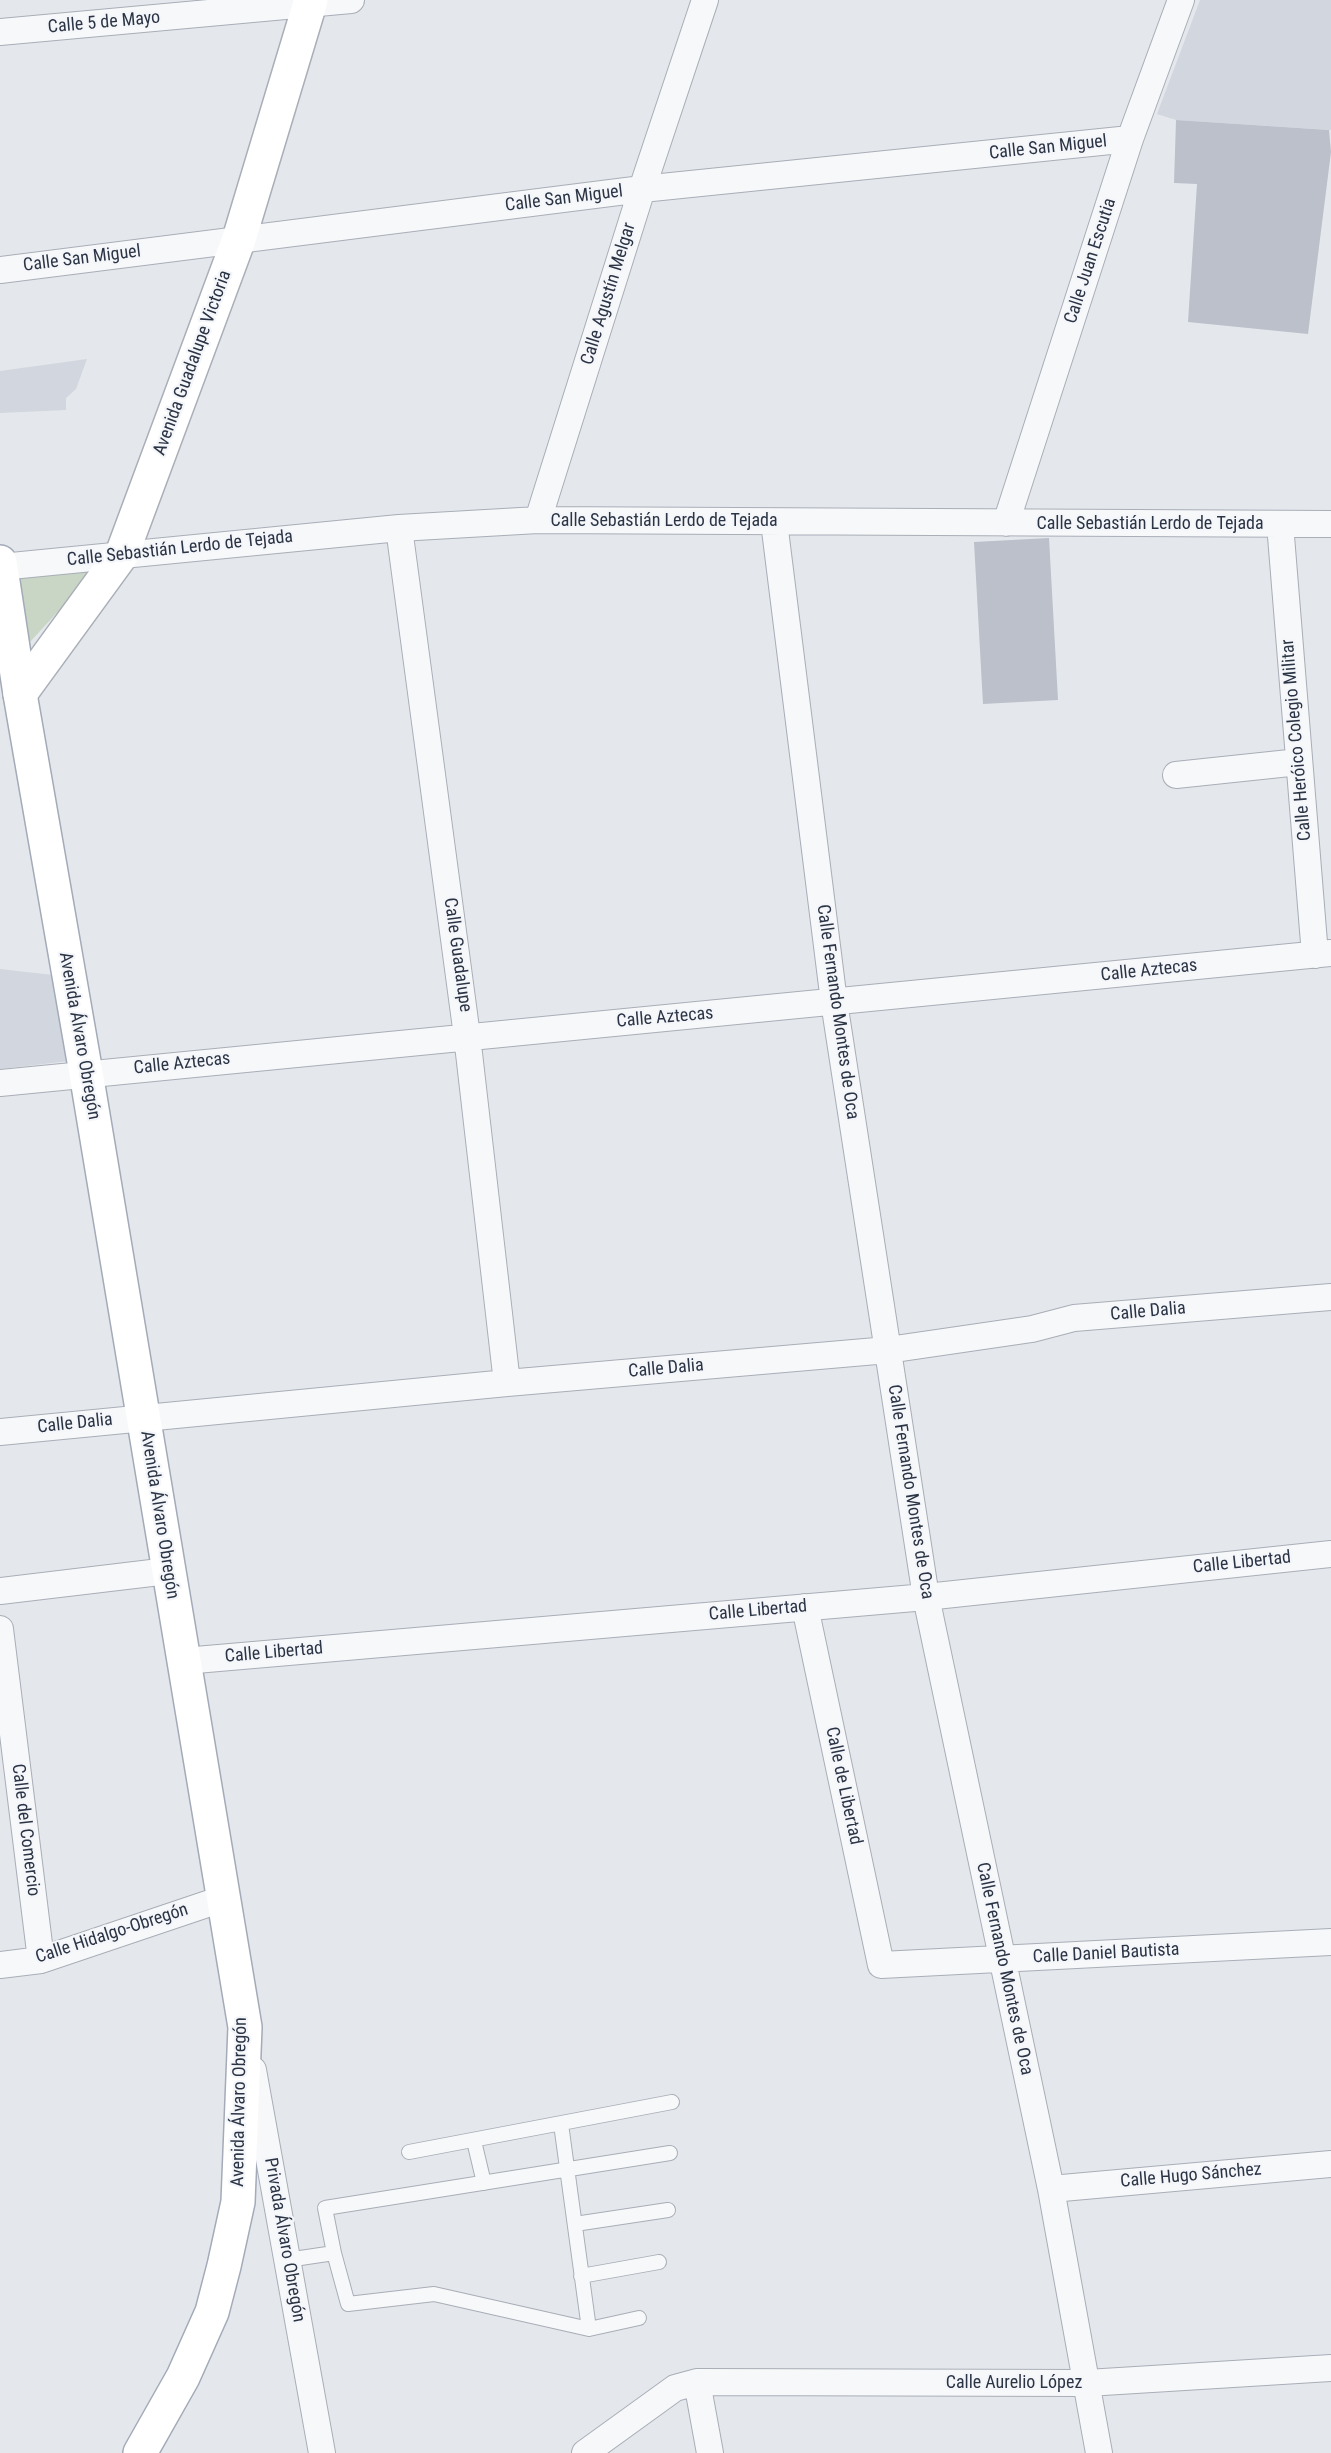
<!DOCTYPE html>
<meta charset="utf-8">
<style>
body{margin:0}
canvas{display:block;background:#e4e7ec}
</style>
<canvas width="1331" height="2453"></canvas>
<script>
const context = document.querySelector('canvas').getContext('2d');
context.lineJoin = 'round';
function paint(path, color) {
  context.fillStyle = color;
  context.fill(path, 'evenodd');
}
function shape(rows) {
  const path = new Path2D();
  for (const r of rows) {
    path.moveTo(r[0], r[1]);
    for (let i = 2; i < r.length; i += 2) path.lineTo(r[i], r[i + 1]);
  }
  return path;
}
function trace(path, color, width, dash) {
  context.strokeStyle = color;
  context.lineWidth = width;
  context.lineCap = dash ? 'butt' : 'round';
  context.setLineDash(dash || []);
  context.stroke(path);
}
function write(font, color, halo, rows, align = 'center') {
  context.font = font + ' "Roboto Condensed",sans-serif';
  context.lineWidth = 4.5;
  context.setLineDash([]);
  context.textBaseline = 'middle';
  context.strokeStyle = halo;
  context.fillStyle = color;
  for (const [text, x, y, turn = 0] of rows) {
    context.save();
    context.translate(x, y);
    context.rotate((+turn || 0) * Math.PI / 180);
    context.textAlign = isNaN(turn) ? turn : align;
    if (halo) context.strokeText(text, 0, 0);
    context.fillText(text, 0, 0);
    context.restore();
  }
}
const built = shape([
 [1200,0,1331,0,1331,130,1176,120,1157,114],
 [87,359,76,389,66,398,66,410,0,413,0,371],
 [0,969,53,975,69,1061,0,1069]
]);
const green = shape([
 [97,569,19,654,10,575]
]);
const building = shape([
 [1176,120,1329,130,1331,152,1308,334,1188,322,1197,184,1174,183],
 [1049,538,1058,700,983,704,974,542]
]);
const lane = shape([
 [561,2124,589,2329],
 [474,2141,484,2183],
 [409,2152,672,2102],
 [575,2224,668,2210],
 [287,2260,334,2253],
 [581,2276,659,2262],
 [639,2318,589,2329,434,2294,348,2304,334,2253,325,2208,670,2153]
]);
const street = shape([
 [0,32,351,0],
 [0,270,642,189,1130,139],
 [538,520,642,189,705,0],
 [774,522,834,1002,926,1597,1051,2189,1099,2453],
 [1006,523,1130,139,1181,0],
 [1280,524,1315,955],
 [399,528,467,1036,507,1383],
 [0,567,399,528,538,520,1331,524],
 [1176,775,1299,762],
 [0,1083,1331,953],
 [0,1432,507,1383,888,1350,1032,1329,1074,1318,1331,1297],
 [0,1591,168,1571],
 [805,1607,881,1965,1331,1942],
 [0,1629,41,1960],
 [184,1661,926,1597,1331,1554],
 [0,1965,41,1960,222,1899],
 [253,2070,322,2453],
 [1051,2189,1331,2164],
 [697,2382,710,2453],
 [585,2453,675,2388,697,2382,1087,2383,1331,2368]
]);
const secondary = shape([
 [20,694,122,554,239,239,311,0]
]);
const primary = shape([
 [0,562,20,694,86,1073,245,2027,238,2202,224,2266,212,2312,183,2377,140,2453]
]);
const streetNames = [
 ["Calle 5 de Mayo",104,23,-5],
 ["Calle San Miguel",1048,148,-6],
 ["Calle San Miguel",564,199,-7],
 ["Calle San Miguel",82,259,-7],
 ["Calle Juan Escutia",1091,261,-72],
 ["Calle Agustín Melgar",609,294,-73],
 ["Avenida Guadalupe Victoria",193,363,-70],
 ["Calle Sebastián Lerdo de Tejada",664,521],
 ["Calle Sebastián Lerdo de Tejada",1150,524],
 ["Calle Sebastián Lerdo de Tejada",180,549,-6],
 ["Calle Heróico Colegio Militar",1297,740,-95],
 ["Calle Guadalupe",457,955,82],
 ["Calle Aztecas",1149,971,-6],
 ["Calle Fernando Montes de Oca",837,1012,82],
 ["Calle Aztecas",665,1018,-5],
 ["Avenida Álvaro Obregón",79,1036,80],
 ["Calle Aztecas",182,1064,-6],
 ["Calle Dalia",1148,1312,-5],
 ["Calle Dalia",666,1369,-5],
 ["Calle Dalia",75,1424,-6],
 ["Calle Fernando Montes de Oca",910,1492,81],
 ["Avenida Álvaro Obregón",159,1515,81],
 ["Calle Libertad",1242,1563,-6],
 ["Calle Libertad",758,1611,-5],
 ["Calle Libertad",274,1653,-5],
 ["Calle de Libertad",843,1786,78],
 ["Calle del Comercio",25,1830,83],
 ["Calle Hidalgo-Obregón",112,1934,-18],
 ["Calle Daniel Bautista",1106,1954,-3],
 ["Calle Fernando Montes de Oca",1004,1969,78],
 ["Avenida Álvaro Obregón",240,2102,-89],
 ["Calle Hugo Sánchez",1191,2176,-5],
 ["Privada Álvaro Obregón",284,2240,80],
 ["Calle Aurelio López",1014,2383]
];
paint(built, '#d2d6de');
paint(green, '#c9d6c5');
paint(building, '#bbc0ca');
trace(lane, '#a9aeb7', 16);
trace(street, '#a9aeb7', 28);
trace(secondary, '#a9aeb7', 36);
trace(primary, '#a3abb8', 36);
trace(lane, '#f7f8fa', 14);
trace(street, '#f7f8fa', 26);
trace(secondary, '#fff', 33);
trace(primary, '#fff', 33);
write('18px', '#2b3445', '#f4f6f9', streetNames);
</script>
